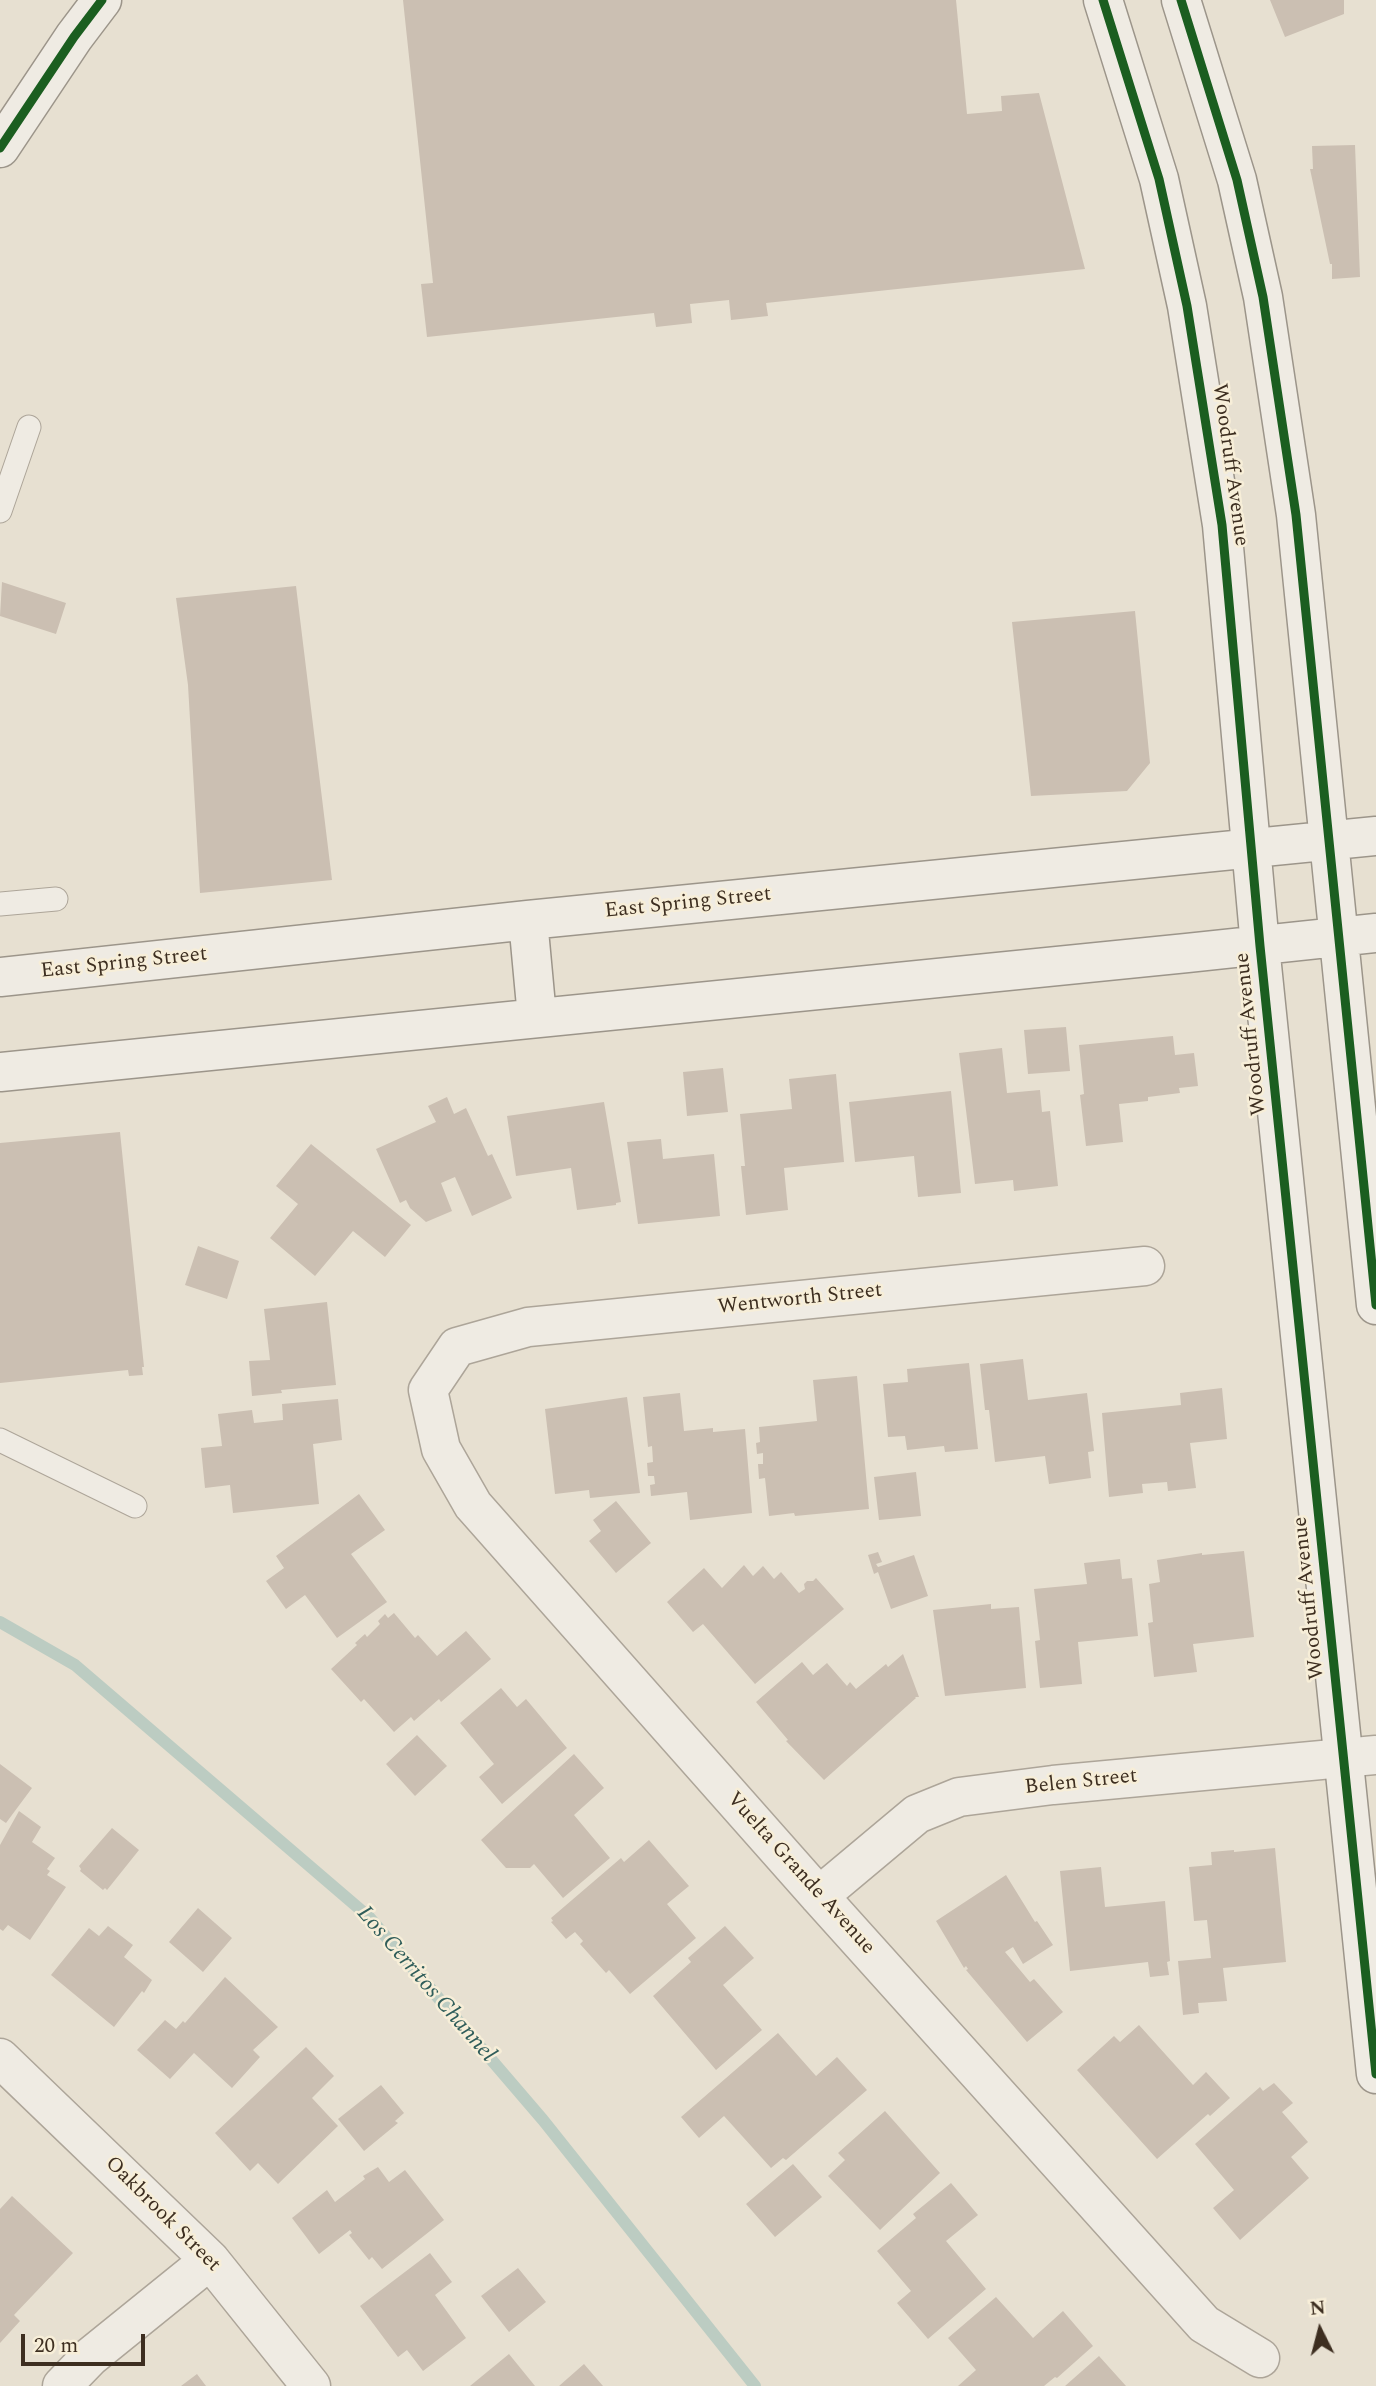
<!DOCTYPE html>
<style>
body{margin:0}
#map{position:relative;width:1376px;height:2386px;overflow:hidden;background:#e7e0d1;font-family:Spectral,serif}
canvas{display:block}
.north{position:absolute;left:1285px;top:2295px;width:70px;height:70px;-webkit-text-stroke:5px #f7eed8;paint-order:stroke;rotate:354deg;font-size:19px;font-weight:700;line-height:28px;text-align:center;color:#3d2e20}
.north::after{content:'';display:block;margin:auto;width:24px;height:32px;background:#3d2e20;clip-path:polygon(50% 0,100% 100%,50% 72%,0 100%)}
.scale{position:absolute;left:21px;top:2334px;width:124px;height:32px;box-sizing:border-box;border:4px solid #3d2e20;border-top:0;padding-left:9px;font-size:21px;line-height:24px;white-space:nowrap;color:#3d2e20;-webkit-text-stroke:5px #f7eed8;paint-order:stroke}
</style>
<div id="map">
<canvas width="1376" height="2386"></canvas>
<div class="north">N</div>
<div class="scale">20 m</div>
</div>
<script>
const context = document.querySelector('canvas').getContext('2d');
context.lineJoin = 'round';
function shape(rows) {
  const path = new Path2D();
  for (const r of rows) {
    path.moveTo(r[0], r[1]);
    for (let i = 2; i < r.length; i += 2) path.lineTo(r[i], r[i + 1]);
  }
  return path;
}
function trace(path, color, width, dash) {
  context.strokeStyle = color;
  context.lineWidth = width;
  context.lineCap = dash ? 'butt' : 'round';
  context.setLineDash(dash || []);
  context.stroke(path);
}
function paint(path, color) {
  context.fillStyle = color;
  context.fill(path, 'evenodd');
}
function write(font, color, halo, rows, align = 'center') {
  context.font = font + ' Spectral,serif';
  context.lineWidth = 5;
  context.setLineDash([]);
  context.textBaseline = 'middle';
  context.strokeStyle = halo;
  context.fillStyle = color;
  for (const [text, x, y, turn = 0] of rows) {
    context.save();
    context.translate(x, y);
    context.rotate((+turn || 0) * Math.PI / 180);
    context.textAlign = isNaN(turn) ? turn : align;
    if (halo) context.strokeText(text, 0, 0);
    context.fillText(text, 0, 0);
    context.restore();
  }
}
const stream = shape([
 [0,1622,75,1665,369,1917,543,2120,755,2386]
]);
const building = shape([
 [403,0,956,0,967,114,1002,111,1001,96,1039,93,1085,269,766,303,768,316,731,320,729,300,690,304,692,323,656,327,654,313,427,337,421,284,433,283],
 [1270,0,1344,0,1344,14,1285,37],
 [1355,145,1360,277,1332,279,1332,264,1330,264,1310,169,1313,169,1312,146],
 [2,582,66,603,56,634,0,616],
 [296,586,332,880,200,893,188,685,176,598],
 [1135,611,1150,763,1127,791,1031,796,1012,622],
 [1066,1027,1070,1071,1028,1074,1024,1030],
 [1173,1036,1175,1055,1194,1053,1198,1086,1179,1088,1180,1093,1148,1097,1148,1101,1119,1104,1123,1142,1086,1146,1080,1095,1084,1094,1079,1045],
 [1002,1048,1007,1093,1040,1090,1042,1112,1050,1111,1058,1186,1014,1191,1013,1180,975,1184,959,1053],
 [723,1068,728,1112,687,1116,683,1072],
 [836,1074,844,1162,784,1168,788,1210,746,1215,741,1166,745,1166,740,1114,792,1109,789,1079],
 [951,1091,961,1193,918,1197,914,1156,855,1162,849,1102],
 [447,1097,454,1114,466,1108,488,1156,492,1154,512,1198,472,1216,455,1177,441,1183,452,1211,426,1222,410,1208,406,1200,400,1203,376,1149,436,1122,428,1106],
 [604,1102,621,1202,616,1203,616,1205,577,1210,571,1168,516,1176,507,1116],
 [120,1132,144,1367,142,1367,143,1375,129,1376,128,1370,0,1383,0,1143],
 [661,1139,663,1159,714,1154,720,1216,638,1224,627,1142],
 [311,1144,411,1225,385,1257,353,1231,315,1276,270,1238,298,1204,276,1186],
 [198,1246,239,1261,227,1299,185,1285],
 [327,1302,336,1385,281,1390,282,1393,252,1396,249,1361,270,1360,264,1309],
 [1023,1359,1028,1400,1087,1393,1094,1451,1088,1452,1091,1478,1049,1484,1045,1456,995,1462,989,1410,985,1410,980,1364],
 [969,1363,978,1449,945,1452,944,1446,907,1450,905,1436,888,1437,883,1384,908,1382,907,1369],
 [857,1376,869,1509,795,1516,794,1513,769,1516,765,1478,759,1479,758,1464,763,1464,763,1453,757,1454,756,1443,760,1442,759,1427,817,1421,813,1380],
 [1222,1388,1227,1439,1190,1443,1196,1488,1168,1491,1167,1482,1142,1484,1143,1493,1109,1497,1102,1413,1181,1405,1180,1393],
 [680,1393,684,1431,713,1428,713,1432,745,1429,752,1513,690,1520,687,1492,651,1496,650,1485,655,1484,654,1476,648,1476,647,1463,653,1462,652,1446,648,1447,643,1397],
 [627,1397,640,1493,590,1498,589,1490,555,1494,545,1409],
 [338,1399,342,1440,313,1444,319,1504,233,1513,230,1485,205,1488,201,1448,222,1446,218,1414,252,1410,254,1423,283,1420,282,1404],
 [916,1472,921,1516,879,1520,874,1477],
 [359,1494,385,1530,351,1554,387,1602,337,1638,305,1595,286,1609,266,1581,284,1568,276,1556],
 [616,1501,651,1543,616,1573,589,1541,601,1531,593,1520],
 [1244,1551,1254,1637,1193,1644,1197,1672,1154,1677,1148,1623,1153,1622,1149,1584,1160,1582,1157,1560,1202,1553,1202,1555],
 [878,1552,882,1562,876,1564,878,1567,914,1555,928,1596,891,1609,878,1572,874,1574,868,1555],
 [1120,1559,1122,1579,1132,1578,1138,1636,1078,1642,1082,1684,1040,1688,1035,1641,1040,1640,1034,1589,1087,1584,1084,1563],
 [744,1565,753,1576,763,1566,774,1579,781,1572,799,1593,805,1589,804,1584,807,1581,813,1581,816,1578,844,1609,755,1684,703,1624,693,1632,667,1602,704,1568,722,1588],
 [991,1604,991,1609,1019,1607,1026,1688,945,1696,933,1610],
 [394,1613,415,1638,418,1635,437,1656,466,1631,491,1659,441,1702,439,1699,414,1721,411,1717,394,1732,364,1699,361,1702,331,1669,357,1645,355,1643,365,1634,367,1637,380,1624,378,1621,385,1614,388,1618],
 [903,1654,919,1697,915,1697,916,1698,824,1780,786,1741,788,1740,756,1702,802,1662,813,1675,827,1663,847,1686,850,1682,856,1689,886,1664,888,1667],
 [501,1688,517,1707,526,1699,567,1748,502,1804,479,1777,494,1764,460,1723],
 [417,1735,447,1766,415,1796,386,1764],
 [574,1754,604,1788,574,1815,610,1858,563,1898,534,1864,530,1868,506,1868,481,1840],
 [0,1764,32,1788,6,1823,0,1819],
 [19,1811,41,1827,32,1842,55,1858,47,1869,50,1871,47,1875,66,1887,30,1940,8,1925,3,1931,0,1929,0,1845],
 [112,1828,139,1850,107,1890,105,1888,103,1890,80,1871,81,1869,79,1866],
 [649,1840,689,1886,667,1904,696,1938,630,1994,609,1970,606,1973,580,1944,583,1941,575,1932,566,1939,551,1922,553,1921,551,1918,621,1858,624,1862],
 [1275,1848,1286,1962,1223,1968,1227,2001,1198,2003,1199,2013,1183,2015,1178,1961,1211,1958,1207,1920,1194,1921,1189,1867,1212,1865,1211,1852,1234,1850,1234,1852],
 [1101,1867,1105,1907,1165,1901,1170,1961,1167,1962,1169,1975,1150,1977,1148,1962,1070,1971,1060,1871],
 [1006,1875,1035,1922,1037,1921,1053,1945,1023,1964,1013,1947,1005,1952,1030,1982,1034,1979,1063,2012,1027,2042,966,1970,968,1969,966,1966,964,1968,936,1921],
 [198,1908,232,1938,203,1972,169,1942],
 [108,1926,133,1945,124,1957,152,1980,144,1993,142,1991,114,2027,51,1975,89,1928,99,1936],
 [725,1926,754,1958,723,1985,762,2030,716,2070,653,1996,691,1962,688,1958],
 [225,1977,278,2027,253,2050,260,2057,232,2088,194,2053,170,2079,137,2050,165,2020,176,2029,183,2021,185,2023],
 [1139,2025,1193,2085,1206,2072,1230,2098,1210,2116,1208,2114,1157,2159,1077,2070,1114,2036,1120,2042],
 [778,2033,816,2076,837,2057,867,2090,786,2160,783,2158,771,2168,724,2116,699,2138,681,2117],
 [306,2047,334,2076,312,2098,338,2126,278,2184,258,2163,250,2171,215,2133],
 [1274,2083,1293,2103,1282,2112,1308,2142,1291,2157,1309,2178,1240,2240,1213,2208,1234,2190,1195,2144,1260,2087,1263,2091],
 [381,2085,404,2113,395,2121,398,2123,364,2151,338,2119],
 [885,2111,940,2173,880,2230,828,2176,845,2160,838,2153],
 [793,2164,822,2197,775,2237,746,2204],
 [378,2167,389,2182,405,2170,444,2220,382,2269,372,2257,369,2260,349,2235,352,2233,350,2230,319,2254,292,2218,327,2190,335,2202,365,2179,363,2176],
 [951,2183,978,2215,946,2241,986,2289,928,2339,897,2303,911,2291,877,2251,916,2218,913,2214],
 [12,2196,73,2253,14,2315,20,2321,0,2343,0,2209],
 [430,2253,452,2282,435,2295,466,2338,423,2371,407,2350,398,2357,360,2306],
 [518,2268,546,2302,509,2332,481,2296],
 [996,2297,1033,2338,1063,2311,1093,2346,1057,2378,1055,2377,1044,2386,958,2386,976,2370,948,2338],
 [509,2354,535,2386,470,2386],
 [1099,2356,1126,2386,1065,2386],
 [584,2364,603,2386,559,2386],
 [197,2374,206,2386,181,2386]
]);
const lane = shape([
 [0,511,29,427],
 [0,904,56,899],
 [0,1440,135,1506]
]);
const street = shape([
 [1145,1266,528,1327,457,1347,428,1390,441,1449,473,1505,819,1896,1204,2324,1260,2358],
 [819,1896,917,1814,959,1797,1053,1785,1376,1755],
 [0,2058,210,2260,311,2386],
 [62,2386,90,2357,210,2260]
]);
const secondary = shape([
 [1103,0,1159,179,1187,306,1222,525,1260,946,1376,2074],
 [1181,0,1237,180,1263,297,1296,515,1376,1305],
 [0,148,74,37,102,0],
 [528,920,537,1017],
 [0,977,528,920,1376,836],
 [0,1072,1187,953,1376,933]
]);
const cycleway = shape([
 [1103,0,1159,179,1187,306,1222,525,1260,946,1376,2074],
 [1181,0,1237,180,1263,297,1296,515,1376,1305],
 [0,148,74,37,102,0]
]);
const streetNames = [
 ["Woodruff Avenue",1229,465,82],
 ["East Spring Street",688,904,-6],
 ["East Spring Street",124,964,-6],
 ["Woodruff Avenue",1252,1034,-96],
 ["Wentworth Street",800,1300,-6],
 ["Woodruff Avenue",1310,1598,-96],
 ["Belen Street",1081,1783,-6],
 ["Vuelta Grande Avenue",800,1874,48],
 ["Oakbrook Street",162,2215,45]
];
const waterNames = [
 ["Los Cerritos Channel",425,1985,49]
];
trace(stream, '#bcccc2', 12);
paint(building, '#cbbfb2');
trace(lane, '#ada599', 25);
trace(street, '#ada599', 41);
trace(secondary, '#9c958a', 41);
trace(lane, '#efebe3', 23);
trace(street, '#efebe3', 38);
trace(secondary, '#efebe3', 38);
trace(cycleway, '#1b5e20', 9);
write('21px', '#3d2e20', '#f7eed8', streetNames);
write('italic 23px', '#2f5d5a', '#f7eed8', waterNames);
</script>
